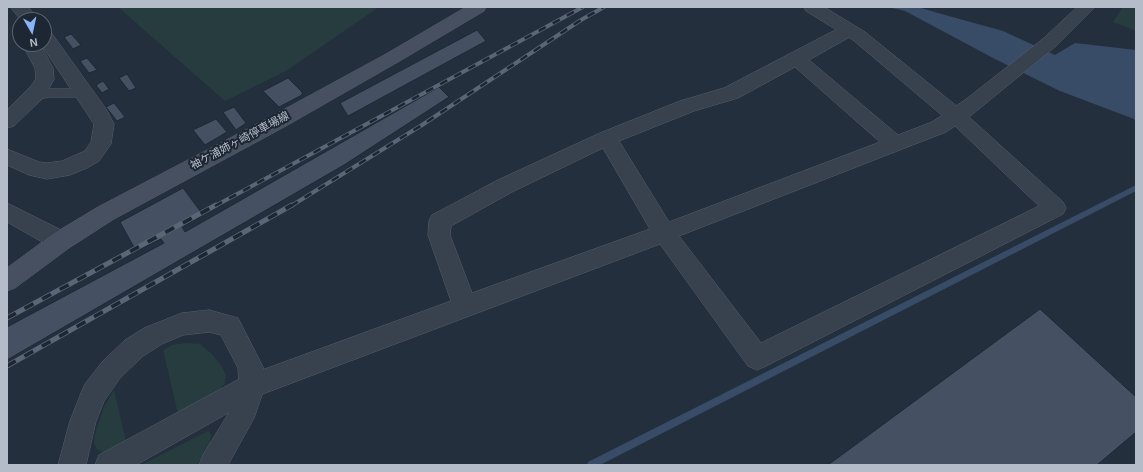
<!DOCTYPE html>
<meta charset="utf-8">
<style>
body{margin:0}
#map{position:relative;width:1143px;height:472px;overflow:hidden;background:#242f3e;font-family:Helvetica,sans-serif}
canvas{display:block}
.frame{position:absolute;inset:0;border:8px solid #b4bcc9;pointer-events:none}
.north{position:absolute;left:12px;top:12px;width:40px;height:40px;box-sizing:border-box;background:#1d2633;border:1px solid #59626f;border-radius:50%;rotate:171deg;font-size:11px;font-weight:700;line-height:16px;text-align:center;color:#b4bcc9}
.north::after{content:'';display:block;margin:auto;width:14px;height:18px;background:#8ab4f8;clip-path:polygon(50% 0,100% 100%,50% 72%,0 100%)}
</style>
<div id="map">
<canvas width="1143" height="472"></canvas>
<div class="frame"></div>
<div class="north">N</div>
</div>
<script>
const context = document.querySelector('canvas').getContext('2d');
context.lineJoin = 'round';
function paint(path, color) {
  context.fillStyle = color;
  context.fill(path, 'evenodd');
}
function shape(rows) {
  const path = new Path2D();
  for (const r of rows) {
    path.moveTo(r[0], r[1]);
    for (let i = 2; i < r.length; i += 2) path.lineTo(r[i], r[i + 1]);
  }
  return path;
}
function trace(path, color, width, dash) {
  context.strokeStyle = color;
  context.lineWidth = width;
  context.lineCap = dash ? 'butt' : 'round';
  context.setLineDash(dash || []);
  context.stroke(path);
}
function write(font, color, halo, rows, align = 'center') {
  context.font = font + ' Helvetica,"Noto Sans JP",sans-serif';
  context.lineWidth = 4;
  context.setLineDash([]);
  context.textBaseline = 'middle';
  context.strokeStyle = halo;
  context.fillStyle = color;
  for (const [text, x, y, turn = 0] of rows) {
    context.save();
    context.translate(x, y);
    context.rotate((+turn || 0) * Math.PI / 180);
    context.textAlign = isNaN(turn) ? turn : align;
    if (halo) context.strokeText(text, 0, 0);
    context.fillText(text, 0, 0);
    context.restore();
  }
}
const green = shape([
 [118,7,379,7,286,71,225,101],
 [1123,7,1136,7,1136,31,1113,22],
 [186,343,200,344,211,353,221,365,226,375,225,383,218,392,178,414,163,350,172,345],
 [114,390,126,441,104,454,97,449,94,443,95,434,104,407],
 [208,431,211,435,210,443,197,465,141,465]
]);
const water = shape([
 [888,7,918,7,938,13,1003,31,1055,55,1075,43,1136,50,1136,122,1134,119,1060,91,995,59,905,11]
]);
const stream = shape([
 [1136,185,1136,191,600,465,587,465,588,462,1136,185]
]);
const building = shape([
 [477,30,486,41,348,116,340,103,477,30],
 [71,34,81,45,73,49,64,37,71,34],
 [87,58,97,70,89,73,80,61,87,58],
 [127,74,136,88,129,91,119,78,127,74],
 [288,78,302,92,302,95,279,107,263,91,288,78],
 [103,81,109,89,102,93,96,85,103,81],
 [439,87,449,97,344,165,7,360,7,327,164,243,161,239,136,251,120,222,183,188,203,215,182,227,185,232,439,87],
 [114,103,125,117,117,121,106,107,114,103],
 [234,107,246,123,236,130,223,112,234,107],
 [216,119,227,132,205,145,193,130,216,119],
 [1040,309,1136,397,1136,432,1097,465,828,465,1040,309]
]);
const service = shape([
 [49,89,84,89,88,90,89,93,88,96,84,97,49,97,31,101,27,100,26,97,27,94,49,89]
]);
const minor = shape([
 [10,7,28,7,39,20,21,20,10,7],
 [1077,7,1095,7,1056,46,969,117,1063,202,1066,208,1063,214,766,366,757,370,748,366,660,244,260,395,136,465,95,465,99,455,243,377,451,301,428,235,429,221,432,215,498,180,600,133,680,101,724,88,843,26,849,24,855,26,858,30,855,34,809,60,898,135,932,122,965,100,1044,38,1077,7],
 [795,67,880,142,669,222,619,141,694,111,738,98,795,67],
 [955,126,1039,206,761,343,679,236,946,132,955,126],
 [603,148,650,229,472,293,450,235,451,226,512,192,603,148],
 [44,29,50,31,106,109,114,124,111,144,99,161,87,168,70,175,47,179,29,175,7,165,7,149,39,162,47,163,62,161,85,151,91,142,94,124,41,44,44,44,44,29],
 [22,44,40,44,53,68,54,79,45,96,14,126,7,128,7,110,31,86,36,79,35,68,22,44]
]);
const tertiary = shape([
 [804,7,824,7,865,32,964,112,967,117,964,122,957,124,950,122,853,40,806,11,804,7],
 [7,203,69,234,72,241,69,248,61,250,53,248,7,222,7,203],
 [209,310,238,318,263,367,265,386,254,418,228,465,199,465,203,455,230,411,239,386,238,368,221,335,209,332,183,335,162,344,143,356,120,378,104,401,96,421,86,465,58,465,70,421,81,393,85,384,102,362,125,340,144,328,182,313,209,310]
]);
const secondary = shape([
 [466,7,486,7,484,11,398,62,286,126,114,219,69,248,15,288,7,291,7,268,53,234,98,207,272,116,386,54,466,7]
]);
const railFar1 = shape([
 [215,206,583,7],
 [291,206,422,125,581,20,604,7]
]);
const rail = shape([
 [7,318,216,205],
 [7,366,292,205]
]);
const streetNames = [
 ["袖ケ浦姉ヶ崎停車場線",240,141,-28]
];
paint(green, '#263c3f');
paint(water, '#394c67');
paint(stream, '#394c67');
paint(building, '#455162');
trace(building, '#1f2835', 1);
trace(service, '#565f6c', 1);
trace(minor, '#565f6c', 1);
trace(tertiary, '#565f6c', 1);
trace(secondary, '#565f6c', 1);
paint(service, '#38414e');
paint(minor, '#38414e');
paint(tertiary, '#38414e');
paint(secondary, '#465061');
trace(railFar1, '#5a6575', 4);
trace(rail, '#5a6575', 5);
trace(railFar1, '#1d2633', 2.5, [8]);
trace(rail, '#1d2633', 3.5, [10]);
write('11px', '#b4bcc9', '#1d2633', streetNames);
</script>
